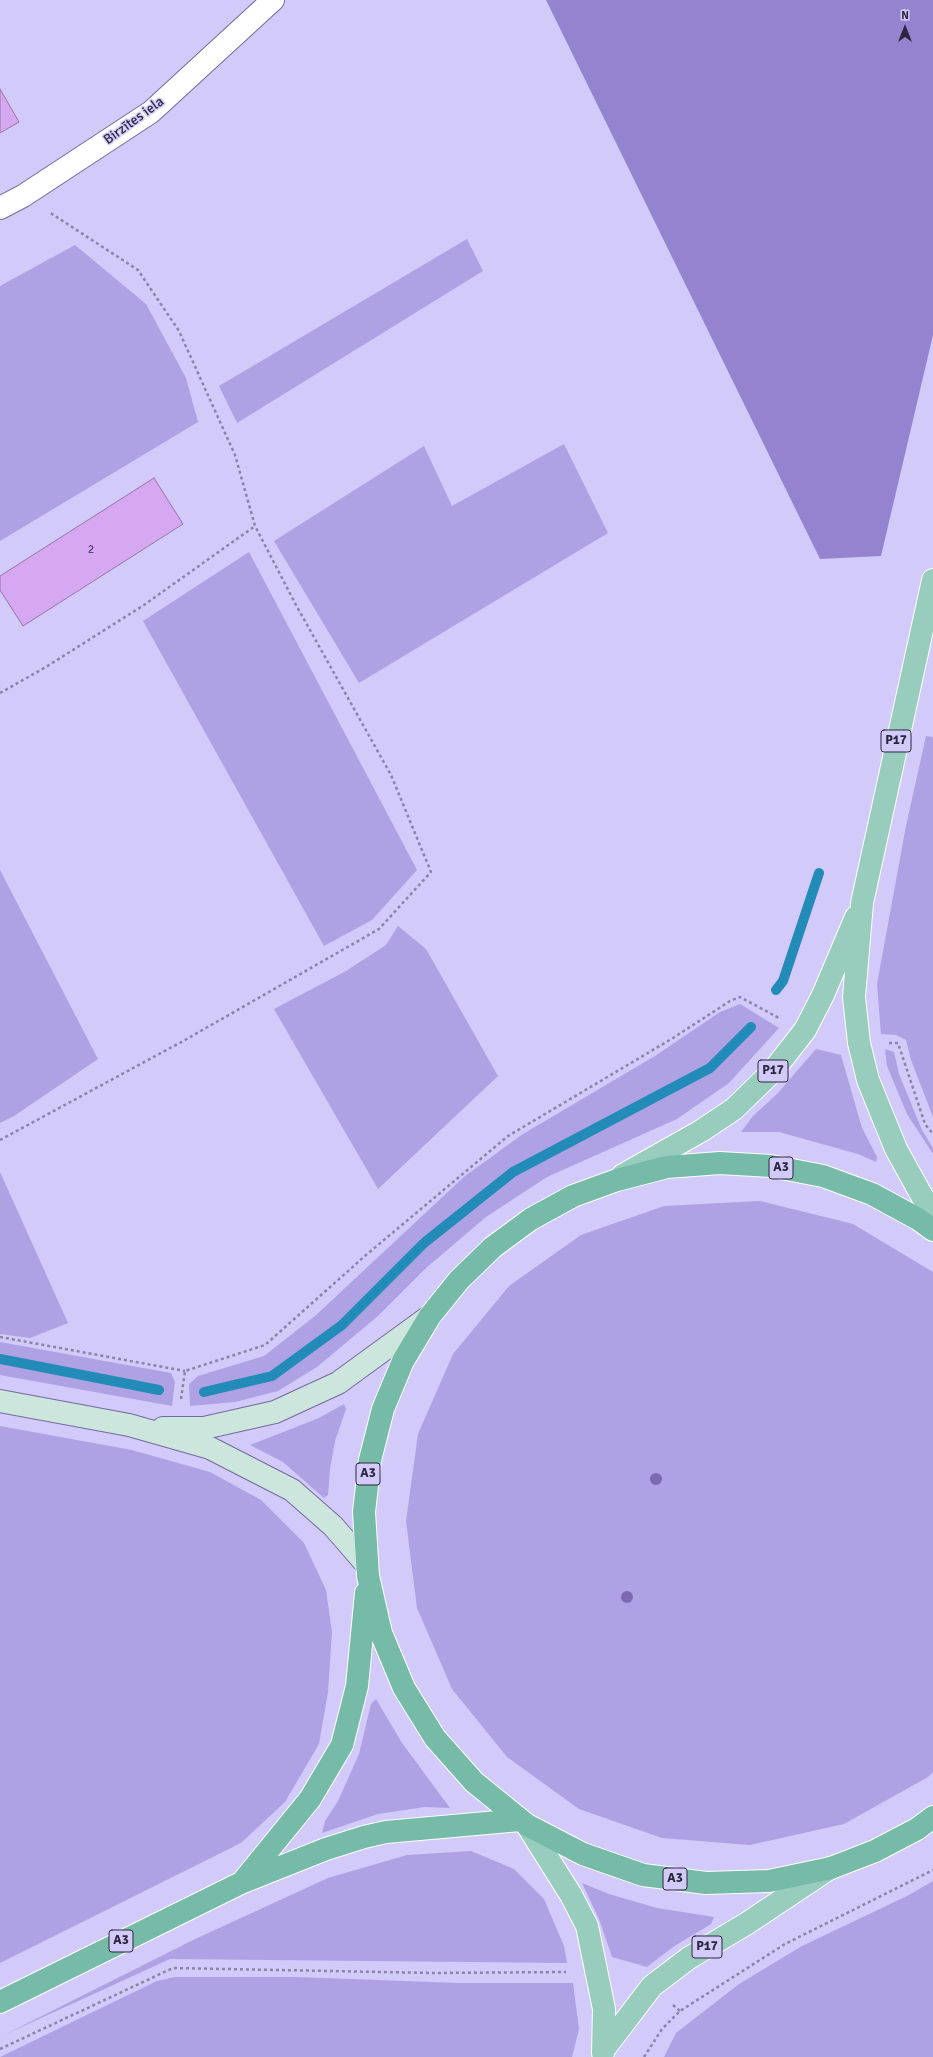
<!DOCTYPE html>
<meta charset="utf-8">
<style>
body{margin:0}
#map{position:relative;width:933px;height:2057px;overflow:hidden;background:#d2caf9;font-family:Signika,sans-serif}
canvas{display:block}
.north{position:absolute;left:885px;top:8px;width:40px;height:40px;-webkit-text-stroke:3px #d2caf9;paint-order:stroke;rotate:0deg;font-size:11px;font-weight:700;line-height:16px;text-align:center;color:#2c273e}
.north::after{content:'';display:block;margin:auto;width:14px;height:18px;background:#2c273e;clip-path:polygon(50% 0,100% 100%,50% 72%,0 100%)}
</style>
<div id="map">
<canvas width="933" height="2057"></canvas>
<div class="north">N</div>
</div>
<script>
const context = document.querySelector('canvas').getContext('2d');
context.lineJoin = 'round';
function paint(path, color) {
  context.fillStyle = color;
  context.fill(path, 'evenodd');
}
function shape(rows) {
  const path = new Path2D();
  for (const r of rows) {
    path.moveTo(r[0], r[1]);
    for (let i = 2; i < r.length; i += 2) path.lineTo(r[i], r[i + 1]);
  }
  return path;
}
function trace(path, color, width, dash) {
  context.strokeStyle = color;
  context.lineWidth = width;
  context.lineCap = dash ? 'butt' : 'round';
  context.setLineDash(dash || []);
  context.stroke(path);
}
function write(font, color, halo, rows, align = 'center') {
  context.font = font + ' Signika,sans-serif';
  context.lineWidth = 3;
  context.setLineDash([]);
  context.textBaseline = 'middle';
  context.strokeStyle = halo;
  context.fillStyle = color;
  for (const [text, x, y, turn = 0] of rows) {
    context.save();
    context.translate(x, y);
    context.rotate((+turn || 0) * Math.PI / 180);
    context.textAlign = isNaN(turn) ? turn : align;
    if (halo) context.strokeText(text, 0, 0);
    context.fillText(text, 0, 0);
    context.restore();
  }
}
const green = shape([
 [467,239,483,271,237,423,219,386],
 [75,245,146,304,186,378,198,422,0,541,0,286],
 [564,444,608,533,359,683,274,541,424,446,452,506],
 [249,552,417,870,372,920,324,946,143,621],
 [926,736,933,737,933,1117,911,1060,906,1040,896,1035,881,1034,877,984,906,826],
 [0,870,98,1059,14,1116,0,1123],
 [398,926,426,949,498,1076,378,1189,274,1009,346,971,386,945],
 [740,1004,779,1028,729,1083,677,1119,547,1177,486,1217,426,1268,378,1316,317,1367,278,1391,235,1402,190,1406,189,1384,198,1376,264,1356,315,1316,465,1176,523,1134,655,1056,720,1012],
 [816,1049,841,1055,862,1128,877,1157,876,1162,858,1154,779,1132,741,1132,753,1116,777,1094],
 [885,1049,894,1052,899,1074,922,1130,933,1148,933,1154,907,1114,887,1066],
 [0,1172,68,1323,30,1338,0,1334],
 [760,1201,853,1224,933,1272,933,1772,928,1777,844,1824,750,1845,662,1838,579,1809,507,1757,452,1689,417,1608,406,1521,418,1434,453,1354,509,1286,581,1235,664,1206],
 [0,1342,171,1373,175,1382,172,1406,0,1375],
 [344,1404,346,1409,335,1441,330,1469,328,1495,324,1498,283,1462,250,1445,319,1418],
 [0,1426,132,1450,210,1472,261,1500,304,1543,326,1590,332,1632,328,1692,319,1744,285,1802,241,1843,0,1963],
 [376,1699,402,1743,450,1808,425,1807,378,1814,322,1833,325,1821,338,1801,359,1754,371,1704],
 [471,1851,514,1869,544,1899,564,1946,567,1963,170,1959,4,2035,193,1940,328,1878,407,1855],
 [933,1881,933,2057,664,2057,676,2033,739,1984,802,1946,909,1895],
 [582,1883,609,1894,657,1908,714,1917,711,1924,673,1947,647,1967,612,1957,599,1919],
 [175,1977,296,1977,458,1983,573,1983,579,2029,572,2057,0,2057,157,1981]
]);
const forest = shape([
 [546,0,933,0,933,335,881,556,820,559]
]);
const stream = shape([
 [776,990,783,981,819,873],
 [0,1359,159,1390],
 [204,1392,272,1376,342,1325,424,1243,513,1172,710,1068,751,1027]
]);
const building = shape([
 [0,89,19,122,0,133,0,89],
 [154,478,183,524,23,626,0,590,0,576,154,478]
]);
const path = shape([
 [0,693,46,667,144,605,255,526],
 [889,1043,898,1043,925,1124,933,1134],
 [0,1140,185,1040,379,929,431,872,391,775,296,605,255,526,235,455,179,331,138,270,49,212],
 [0,1337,185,1371],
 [181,1399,185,1371,265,1345,366,1255,508,1136,673,1038,730,1001,740,997,779,1018],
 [673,2005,680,2011],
 [0,2049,173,1968,434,1973,566,1972],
 [644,2057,662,2029,680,2011,785,1944,933,1870]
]);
const minor = shape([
 [0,208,23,196,151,112,273,0]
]);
const secondary = shape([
 [0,1401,129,1425,210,1448,292,1490,333,1526,366,1564],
 [163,1428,204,1428,275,1412,338,1383,430,1316]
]);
const primary = shape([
 [933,580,862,903,854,997,859,1043,868,1080,896,1149,922,1196,933,1211],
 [623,1175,701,1131,734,1109,773,1071,805,1030,823,995,856,917],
 [527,1825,571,1895,587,1926,604,2009,603,2053],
 [604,2049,652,1986,689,1958,746,1924,830,1868]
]);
const trunk = shape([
 [933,1230,918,1219,872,1194,823,1176,771,1166,720,1163,667,1167,617,1180,573,1196,531,1219,493,1247,459,1280,430,1316,403,1361,383,1409,370,1460,364,1512,368,1576,381,1633,404,1688,435,1738,474,1782,527,1825,583,1854,643,1875,706,1883,769,1881,831,1868,875,1851,917,1829,933,1817],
 [244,1880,310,1799,342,1745,357,1686,366,1593],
 [0,2002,243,1882,326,1849,364,1837,386,1832,520,1820]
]);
const trees = [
 [656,1479],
 [627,1597]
];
const numberNames = [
 ["2",91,550]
];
const shields = [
 [896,741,30],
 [773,1071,30],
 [781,1168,24],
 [368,1474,24],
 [675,1879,24],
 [121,1941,24],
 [707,1947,30]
];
const shieldNames = [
 ["P17",896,741],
 ["P17",773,1071],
 ["A3",781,1168],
 ["A3",368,1474],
 ["A3",675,1879],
 ["A3",121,1941],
 ["P17",707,1947]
];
const streetNames = [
 ["Birzītes iela",134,121,-36]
];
paint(green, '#aea2e5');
paint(forest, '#9484d0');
trace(stream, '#238bb8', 10);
paint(building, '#d5a8f1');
trace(building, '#9576a8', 1);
trace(minor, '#746a9e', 24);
trace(secondary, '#746a9e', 24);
trace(primary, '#fff', 24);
trace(trunk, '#fff', 24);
trace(path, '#8a84a8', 2.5, [3, 3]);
trace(minor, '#fff', 22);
trace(secondary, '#cce6de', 22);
trace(primary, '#98ccbd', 22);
trace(trunk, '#76bba7', 22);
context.fillStyle = '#7d69af';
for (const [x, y] of trees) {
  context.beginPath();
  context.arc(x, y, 6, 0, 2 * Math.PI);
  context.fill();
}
write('12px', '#56476b', null, numberNames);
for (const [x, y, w] of shields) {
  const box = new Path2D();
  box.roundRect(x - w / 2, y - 11, w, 22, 3);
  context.fillStyle = '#d2caf9';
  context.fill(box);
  trace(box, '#2c273e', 1);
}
write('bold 13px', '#2c273e', null, shieldNames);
write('14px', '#2c273e', '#d2caf9', streetNames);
</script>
